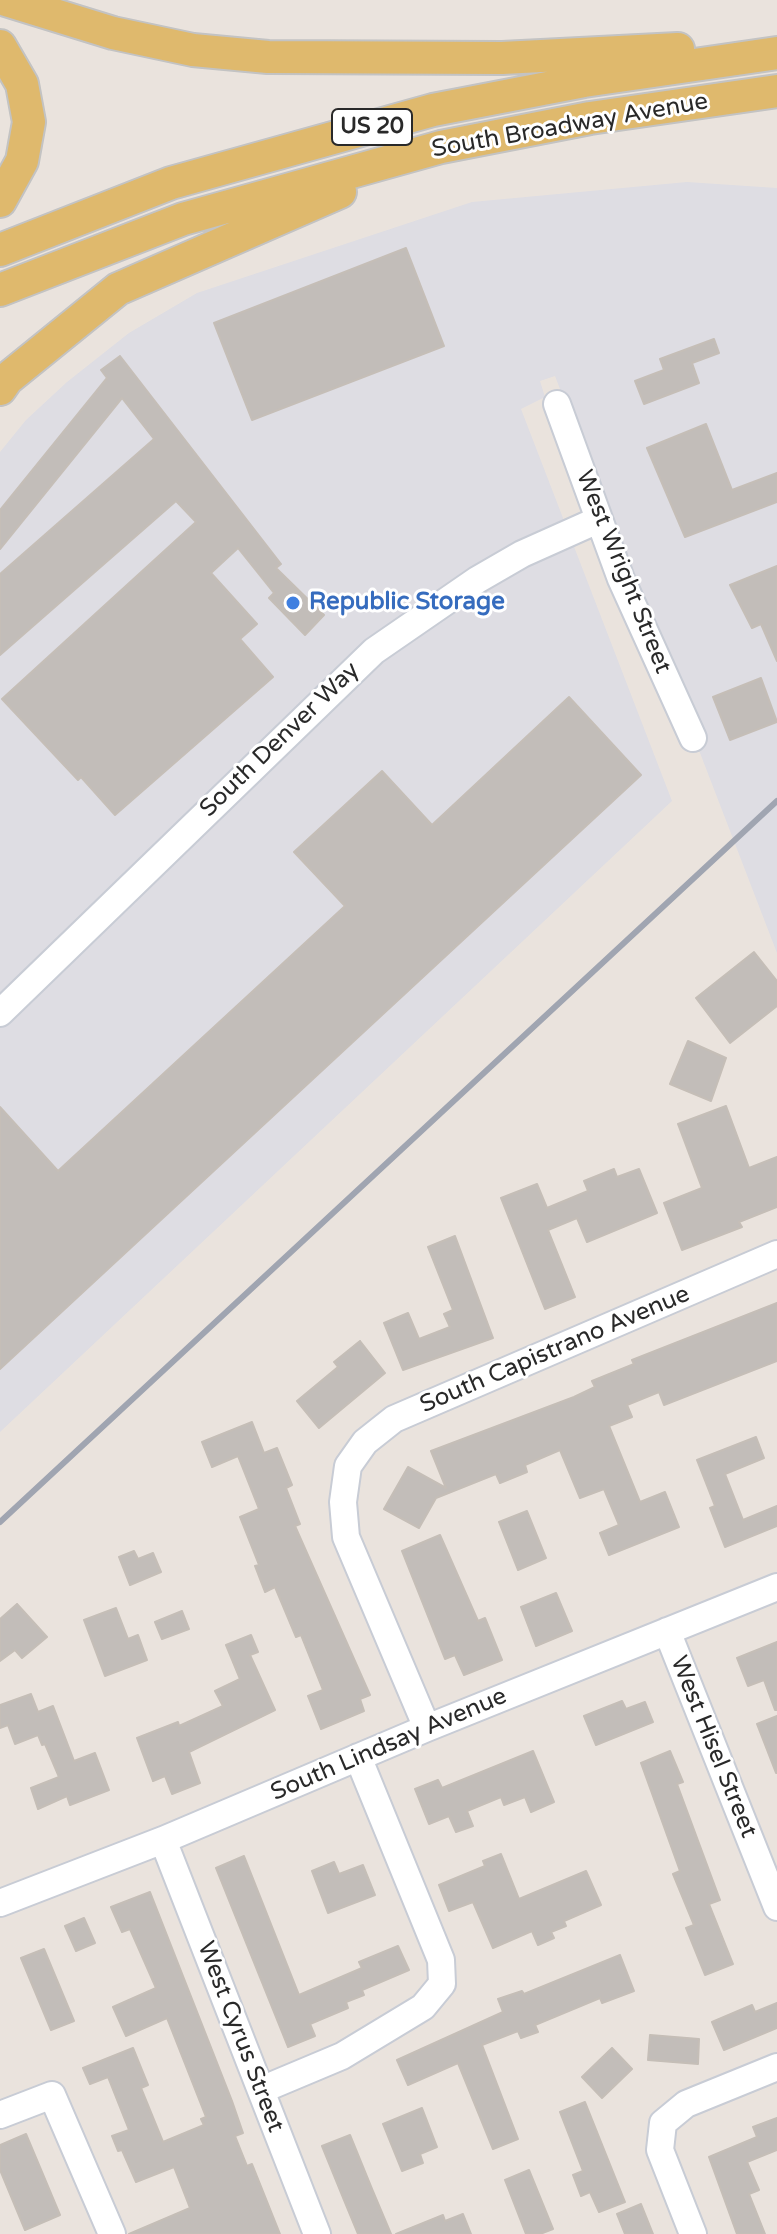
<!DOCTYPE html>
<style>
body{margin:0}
canvas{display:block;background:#eae3dd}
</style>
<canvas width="777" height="2234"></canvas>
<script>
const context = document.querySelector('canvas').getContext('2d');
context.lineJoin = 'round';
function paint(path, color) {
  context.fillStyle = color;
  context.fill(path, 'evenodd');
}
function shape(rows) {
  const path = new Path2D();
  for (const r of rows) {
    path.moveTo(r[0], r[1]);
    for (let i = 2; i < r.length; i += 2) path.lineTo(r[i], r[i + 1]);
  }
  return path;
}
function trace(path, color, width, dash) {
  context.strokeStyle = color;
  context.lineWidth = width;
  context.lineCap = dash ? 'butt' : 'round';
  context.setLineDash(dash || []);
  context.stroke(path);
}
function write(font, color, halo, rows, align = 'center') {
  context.font = font + ' "Varela Round",sans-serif';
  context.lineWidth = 6;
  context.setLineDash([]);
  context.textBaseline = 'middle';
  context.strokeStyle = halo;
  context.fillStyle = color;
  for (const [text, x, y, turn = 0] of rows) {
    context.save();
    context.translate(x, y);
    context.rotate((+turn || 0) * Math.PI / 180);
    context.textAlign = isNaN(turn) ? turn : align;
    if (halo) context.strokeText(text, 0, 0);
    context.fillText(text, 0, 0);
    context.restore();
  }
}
const industrial = shape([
 [687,182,777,188,777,953,555,376,540,381,545,397,521,409,672,801,0,1432,0,452,26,420,67,382,129,333,197,293,472,202]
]);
const building = shape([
 [406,248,444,346,252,420,214,323,406,248],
 [714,339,719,353,692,363,699,383,644,404,635,381,664,370,660,359,714,339],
 [120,356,281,564,276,568,324,615,305,635,269,598,274,593,238,548,211,573,257,624,240,639,273,677,115,815,81,777,78,780,2,699,196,522,176,501,0,655,0,574,154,439,122,398,0,549,0,510,107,378,101,370,120,356],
 [706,424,732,490,777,473,777,502,685,537,647,448,706,424],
 [777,566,777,661,761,624,752,628,730,585,777,566],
 [761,678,777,722,730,740,713,697,761,678],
 [569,697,641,775,0,1369,0,1107,58,1171,345,906,294,852,382,771,432,825,569,697],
 [754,952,777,981,777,1006,730,1043,696,998,754,952],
 [688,1041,726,1058,711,1101,670,1084,688,1041],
 [726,1106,749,1168,777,1157,777,1207,739,1222,742,1227,682,1250,664,1203,702,1188,678,1124,726,1106],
 [614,1169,617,1177,639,1169,657,1213,587,1242,577,1218,548,1230,575,1297,545,1309,501,1198,537,1184,547,1208,588,1191,584,1181,614,1169],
 [455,1236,493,1338,403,1370,384,1323,408,1313,419,1339,450,1327,444,1314,453,1310,428,1247,455,1236],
 [777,1303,777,1361,664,1405,659,1392,627,1405,632,1417,609,1426,640,1502,665,1492,679,1527,609,1555,600,1533,619,1525,604,1489,580,1498,560,1450,525,1465,527,1472,500,1483,496,1474,436,1498,419,1528,384,1509,408,1467,446,1488,431,1451,574,1397,595,1387,592,1381,634,1364,632,1360,777,1303],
 [360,1341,385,1373,319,1428,297,1401,338,1367,334,1362,360,1341],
 [252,1422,264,1453,277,1448,292,1485,286,1488,300,1524,295,1526,370,1695,360,1699,364,1711,321,1729,308,1696,323,1690,301,1635,296,1637,275,1587,265,1592,255,1566,259,1565,240,1517,259,1509,238,1456,212,1467,202,1442,252,1422],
 [756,1437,764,1458,725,1474,743,1520,777,1506,777,1526,725,1547,710,1508,715,1506,697,1460,756,1437],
 [527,1511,546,1558,518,1570,499,1522,527,1511],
 [440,1535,478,1621,485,1618,502,1660,464,1675,455,1655,445,1659,402,1551,440,1535],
 [134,1551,138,1559,153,1553,161,1572,130,1585,119,1557,134,1551],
 [556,1593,572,1631,536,1646,521,1607,556,1593],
 [17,1604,47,1637,22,1658,15,1650,0,1661,0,1619,17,1604],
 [116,1608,128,1639,138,1635,147,1660,105,1676,84,1620,116,1608],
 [182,1611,189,1629,162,1639,155,1622,182,1611],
 [251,1635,258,1652,250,1655,275,1710,189,1752,200,1783,172,1794,165,1776,153,1781,137,1738,178,1722,179,1726,223,1706,215,1691,240,1679,226,1645,251,1635],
 [777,1642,777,1710,775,1710,764,1680,748,1686,737,1658,777,1642],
 [31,1694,38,1712,53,1706,74,1761,95,1753,109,1790,70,1805,67,1796,38,1809,31,1788,59,1777,45,1744,42,1745,38,1735,15,1744,8,1725,0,1728,0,1705,31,1694],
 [622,1701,626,1709,645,1702,653,1722,596,1745,584,1716,622,1701],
 [777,1716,777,1773,776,1773,757,1724,777,1716],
 [533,1751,554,1802,531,1812,525,1797,504,1805,501,1797,467,1811,473,1826,456,1832,449,1816,429,1824,415,1789,438,1780,442,1788,533,1751],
 [670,1751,683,1782,677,1784,720,1900,709,1904,733,1964,705,1975,686,1928,694,1925,673,1874,680,1871,641,1763,670,1751],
 [501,1854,519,1899,586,1871,601,1905,564,1921,566,1926,551,1932,554,1938,538,1945,532,1931,493,1948,473,1902,449,1911,439,1885,485,1866,483,1861,501,1854],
 [244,1856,299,1995,362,1968,359,1962,398,1946,409,1970,362,1990,364,1995,346,2002,348,2008,310,2024,315,2036,288,2047,216,1868,244,1856],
 [334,1862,339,1874,363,1865,375,1895,328,1913,312,1871,334,1862],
 [150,1892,232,2101,243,2133,235,2136,247,2166,252,2164,280,2234,129,2234,190,2208,174,2167,136,2182,122,2150,118,2151,112,2136,129,2130,108,2077,90,2084,83,2068,133,2048,148,2085,141,2088,163,2142,204,2125,201,2119,206,2117,167,2018,126,2036,113,2007,156,1988,130,1929,122,1932,111,1907,150,1892],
 [84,1918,95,1943,76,1951,65,1926,84,1918],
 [44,1949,74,2021,51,2030,21,1958,44,1949],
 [620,1955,634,1991,602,2003,600,1998,535,2025,538,2032,521,2038,518,2031,482,2045,518,2139,493,2149,458,2063,408,2085,397,2060,503,2012,498,1999,522,1991,524,1994,620,1955],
 [777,2003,777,2028,724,2050,712,2022,752,2005,755,2012,777,2003],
 [650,2035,699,2039,698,2064,648,2060,650,2035],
 [612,2048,632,2069,602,2098,582,2077,612,2048],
 [585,2102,625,2202,599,2212,590,2192,581,2196,573,2175,583,2171,560,2112,585,2102],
 [422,2108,437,2147,420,2154,423,2163,402,2171,383,2124,422,2108],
 [777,2118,777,2150,747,2162,759,2190,749,2194,765,2234,737,2234,709,2157,757,2137,753,2127,777,2118],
 [26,2134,60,2215,25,2230,0,2170,0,2145,26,2134],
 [350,2135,372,2189,391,2234,358,2234,344,2200,322,2146,350,2135],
 [529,2170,553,2229,540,2234,526,2234,505,2180,529,2170],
 [641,2204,653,2234,625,2234,617,2214,641,2204],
 [463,2214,471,2234,396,2234,443,2215,445,2221,463,2214]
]);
const minor = shape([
 [557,404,621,579,693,738],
 [0,1013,374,651,477,580,522,554,598,520],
 [667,1631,777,1907],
 [427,1728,346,1537,343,1502,348,1466,365,1442,394,1419,777,1254],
 [163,1840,317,2234],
 [0,1903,163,1840,427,1728,777,1587],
 [261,2090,342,2056,423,2007,442,1984,441,1960,358,1757],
 [0,2115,52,2095,112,2234],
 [693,2234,660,2150,663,2123,686,2104,777,2067]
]);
const major = shape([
 [6,0,113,33,193,50,268,57,502,58,678,49],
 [0,46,22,84,29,122,22,161,0,201],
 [0,250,171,183,433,110,584,81,777,53],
 [0,290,183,219,441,147,590,118,777,91],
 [0,389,7,379,118,289,340,192]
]);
const rail = shape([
 [0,1522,777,801]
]);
const markers = [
 [293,603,8,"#3f7fe0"]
];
const shields = [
 [372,127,80]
];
const shieldNames = [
 ["US 20",372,127]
];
const streetNames = [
 ["South Broadway Avenue",570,126,-10],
 ["West Wright Street",623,572,68],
 ["South Denver Way",280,740,-44],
 ["South Capistrano Avenue",555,1350,-23],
 ["South Lindsay Avenue",389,1745,-23],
 ["West Hisel Street",713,1747,68],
 ["West Cyrus Street",240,2037,69]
];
const shopNames = [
 ["Republic Storage",309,603]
];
paint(industrial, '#dedde3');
paint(building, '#c2bdb9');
trace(building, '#c5beb7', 2);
trace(minor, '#c8ccd5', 30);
trace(major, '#c3c3c3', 36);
trace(minor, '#fff', 26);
trace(major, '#dfb96d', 32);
trace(rail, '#a0a5b1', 6);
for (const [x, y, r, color] of markers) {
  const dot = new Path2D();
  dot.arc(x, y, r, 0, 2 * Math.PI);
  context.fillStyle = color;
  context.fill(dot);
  trace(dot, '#fff', 3);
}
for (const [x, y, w] of shields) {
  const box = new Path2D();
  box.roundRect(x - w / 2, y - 18, w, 36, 6);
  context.fillStyle = '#fff';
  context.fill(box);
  trace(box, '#292929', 2);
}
write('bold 22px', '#292929', null, shieldNames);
write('24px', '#292929', '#fff', streetNames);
write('bold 24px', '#366cbe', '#fff', shopNames, 'left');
</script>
